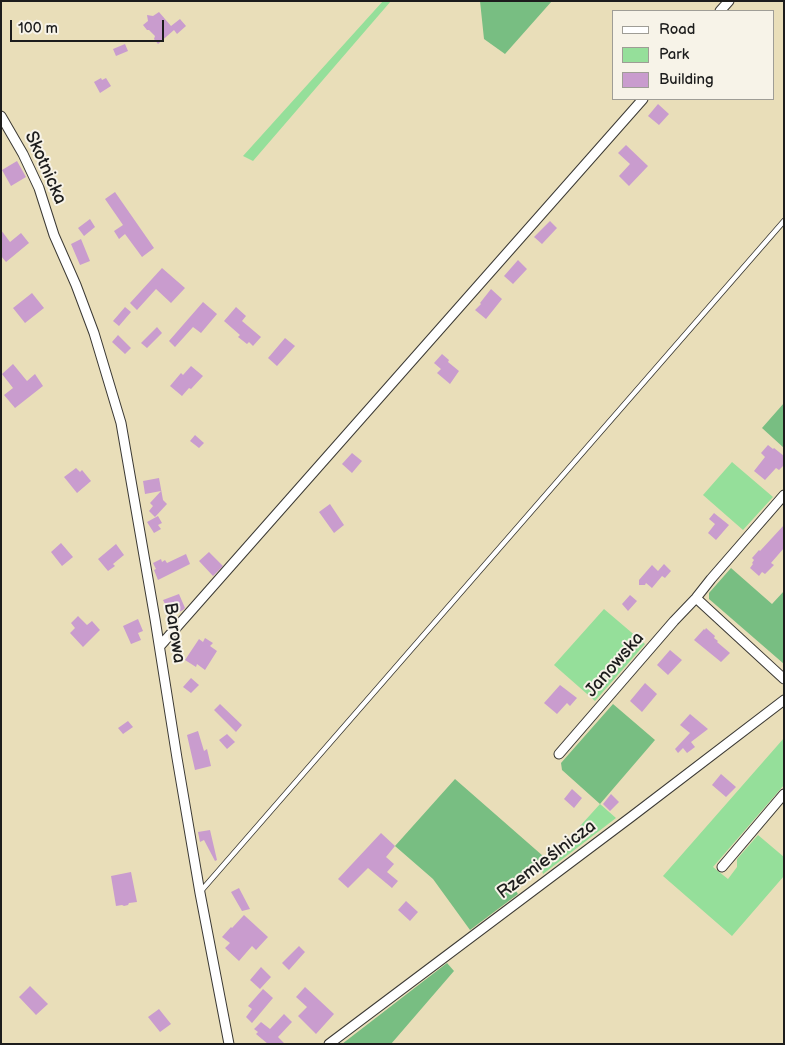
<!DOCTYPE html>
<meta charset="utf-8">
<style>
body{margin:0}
#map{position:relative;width:785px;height:1045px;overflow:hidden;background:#e9deb9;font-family:"Balsamiq Sans",sans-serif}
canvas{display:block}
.frame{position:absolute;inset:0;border:2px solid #1c1c1c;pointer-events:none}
.legend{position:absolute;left:612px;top:10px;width:162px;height:90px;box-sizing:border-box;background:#f7f3e8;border:1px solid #9f9d96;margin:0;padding:6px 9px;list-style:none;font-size:15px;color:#1c1c1c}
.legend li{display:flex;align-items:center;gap:10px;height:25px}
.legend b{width:25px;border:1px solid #9f9d96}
.scale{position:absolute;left:10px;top:20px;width:154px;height:22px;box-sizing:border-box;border:2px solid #1c1c1c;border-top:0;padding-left:6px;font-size:15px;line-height:18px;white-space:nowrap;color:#1c1c1c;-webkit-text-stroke:4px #f7f3e8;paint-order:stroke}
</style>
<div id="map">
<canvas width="785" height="1045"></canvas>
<div class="frame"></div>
<ul class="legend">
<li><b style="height:6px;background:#fff"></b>Road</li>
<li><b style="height:14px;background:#95df9a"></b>Park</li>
<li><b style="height:14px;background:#c99cce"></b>Building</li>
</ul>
<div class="scale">100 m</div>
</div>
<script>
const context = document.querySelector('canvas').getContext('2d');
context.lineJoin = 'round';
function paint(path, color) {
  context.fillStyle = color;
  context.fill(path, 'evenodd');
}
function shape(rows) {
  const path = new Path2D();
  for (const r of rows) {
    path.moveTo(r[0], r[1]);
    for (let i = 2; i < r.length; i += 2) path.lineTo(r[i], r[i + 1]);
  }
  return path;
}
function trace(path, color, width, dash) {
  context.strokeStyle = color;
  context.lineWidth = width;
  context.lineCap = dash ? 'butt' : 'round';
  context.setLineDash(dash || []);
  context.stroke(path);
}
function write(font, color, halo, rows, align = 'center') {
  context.font = font + ' "Balsamiq Sans",sans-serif';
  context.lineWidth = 4;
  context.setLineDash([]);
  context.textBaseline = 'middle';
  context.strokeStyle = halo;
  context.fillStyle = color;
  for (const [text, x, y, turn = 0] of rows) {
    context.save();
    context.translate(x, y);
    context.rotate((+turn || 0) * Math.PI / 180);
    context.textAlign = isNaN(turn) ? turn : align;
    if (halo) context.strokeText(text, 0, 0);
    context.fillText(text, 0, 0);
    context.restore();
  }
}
const green = shape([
 [383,1,391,1,253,161,243,156],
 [732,462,773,497,743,530,703,495],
 [604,609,645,644,595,701,554,665],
 [784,738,784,785,713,867,728,879,737,867,737,859,758,835,784,857,784,876,732,936,663,876],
 [600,804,616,818,543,874,542,871,543,868,553,856,550,849,553,845,562,846]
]);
const forest = shape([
 [480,1,552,1,505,54,484,39],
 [784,403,784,448,762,428],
 [731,568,772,604,784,591,784,664,709,599,709,593],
 [613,704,655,740,600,804,562,770,561,763],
 [455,779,543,856,514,888,518,894,470,930,433,879,395,846],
 [447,963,454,971,391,1044,342,1044]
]);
const building = shape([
 [159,12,171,26,180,19,186,26,177,34,174,30,158,44,154,39,155,36,149,30,147,30,143,25,148,21,147,15,153,16],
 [125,44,128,51,116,56,113,49],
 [101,78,102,80,106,78,111,86,100,93,94,82],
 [658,104,669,114,659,125,648,116],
 [626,145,648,166,629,186,619,176,630,164,618,153],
 [17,161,26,177,11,186,2,170],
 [115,192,154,248,142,257,125,234,119,239,114,231,123,225,105,199],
 [90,219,95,227,84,236,78,228],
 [550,221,557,228,542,244,534,237],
 [1,230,10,242,21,233,29,243,6,262,1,256],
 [81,239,90,261,80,265,71,244],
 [518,260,527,269,513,284,504,276],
 [162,268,185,288,171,303,156,289,137,310,130,303],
 [491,289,502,299,486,319,475,310,481,304,480,303],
 [32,293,44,308,25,323,13,308],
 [203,302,217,314,201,333,193,327,175,347,169,341],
 [125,307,131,312,119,326,113,321],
 [236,307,246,316,242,321,261,337,253,346,249,342,247,344,238,337,240,335,224,321],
 [157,327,162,333,147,348,141,343],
 [118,335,131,348,125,354,112,342],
 [285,338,295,346,277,366,268,358],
 [442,354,449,360,448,362,459,371,450,384,437,373,441,369,434,363],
 [13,364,27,381,35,374,43,386,15,408,4,395,13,388,2,374],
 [191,366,203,376,191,389,189,388,182,396,170,386,181,373,183,375],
 [195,435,204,443,199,448,190,441],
 [768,445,773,449,774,448,784,456,784,465,779,470,776,468,765,480,754,471,765,457,761,453],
 [352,453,362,461,352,473,342,464],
 [76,468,80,472,82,470,91,481,77,493,64,477],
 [159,478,163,500,167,504,155,517,149,511,153,506,150,503,161,491,145,494,143,481],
 [330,504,344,525,334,533,319,512],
 [714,513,729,525,716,540,708,533,715,524,709,519],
 [158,516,162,523,158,525,161,529,154,533,147,522],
 [784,525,784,548,771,563,774,565,765,574,762,572,759,576,750,568,753,564,752,563,754,560,752,558,759,550,760,551],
 [61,543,73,557,62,566,51,552],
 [116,544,124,555,113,564,115,566,108,571,98,559],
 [209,552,223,566,213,576,199,561],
 [186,554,190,564,158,580,154,570,156,569,153,563,161,559,162,562,165,560,167,563],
 [664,564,671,571,665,578,662,576,652,588,646,583,645,585,639,585,639,580,652,565,658,571],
 [179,594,185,608,183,610,171,616,163,600],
 [630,595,637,601,628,611,622,604],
 [78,616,87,625,92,621,100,630,83,647,70,633,75,628,71,623],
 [138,619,143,631,138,633,141,640,131,644,123,626],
 [706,628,715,636,714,638,718,641,717,642,730,653,721,662,694,640,704,629,705,630],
 [205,638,213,643,210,646,217,651,205,670,197,664,196,667,185,660,199,639,203,642],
 [670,650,682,660,668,675,657,665],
 [191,678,199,685,191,693,183,687],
 [645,683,657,694,642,712,630,701],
 [560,685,577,698,570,706,567,703,557,714,544,703],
 [220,704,242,725,236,732,214,710],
 [690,714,708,729,691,742,695,747,687,753,683,748,678,753,675,749,690,733,680,725],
 [128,721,133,727,123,734,118,728],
 [198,731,204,751,207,749,211,766,195,770,187,735],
 [227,734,235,742,227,749,219,740],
 [721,774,736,787,726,797,712,785],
 [572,789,582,798,574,808,564,799],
 [611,794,619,802,610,811,603,804],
 [210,830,217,860,215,861,204,840,200,842,198,832],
 [381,833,395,846,386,857,394,864,387,872,398,881,392,888,368,868,348,888,338,879],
 [131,872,137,902,129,903,128,905,124,906,122,905,116,906,111,876],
 [239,888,250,909,242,911,231,892],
 [406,901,418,912,410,921,398,910],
 [244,915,268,937,256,950,252,946,239,961,225,948,230,943,222,937,231,927,232,928],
 [299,946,305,952,289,970,282,963],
 [261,967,271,977,260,989,250,980],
 [30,986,48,1004,36,1015,19,997],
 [305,987,334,1014,316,1034,298,1016,307,1007,296,997],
 [263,989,273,998,252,1023,246,1017,252,1009,248,1006],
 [159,1009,171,1024,160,1032,148,1017],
 [284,1014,292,1022,278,1037,285,1044,268,1044,256,1034,258,1032,254,1029,261,1022,270,1029]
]);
const service = shape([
 [201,891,784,221]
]);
const minor = shape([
 [720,11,729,1],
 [1,116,23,154,39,188,54,235,76,285,94,333,121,423,155,619,177,758,200,893,229,1044],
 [696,598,784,679],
 [160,646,643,99],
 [559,754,674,621,696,598,711,579,784,495],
 [722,867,784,794],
 [329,1044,631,817,784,700]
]);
const streetNames = [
 ["Skotnicka",45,168,66],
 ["Barowa",174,633,81],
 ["Janowska",615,665,-49],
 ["Rzemieślnicza",547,860,-37]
];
paint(green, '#95df9a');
paint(forest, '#78be82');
paint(building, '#c99cce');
trace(service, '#3b3934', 6);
trace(minor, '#3b3934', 11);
trace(service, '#fff', 4.5);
trace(minor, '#fff', 9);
write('18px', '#1c1c1c', '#f7f3e8', streetNames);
</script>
